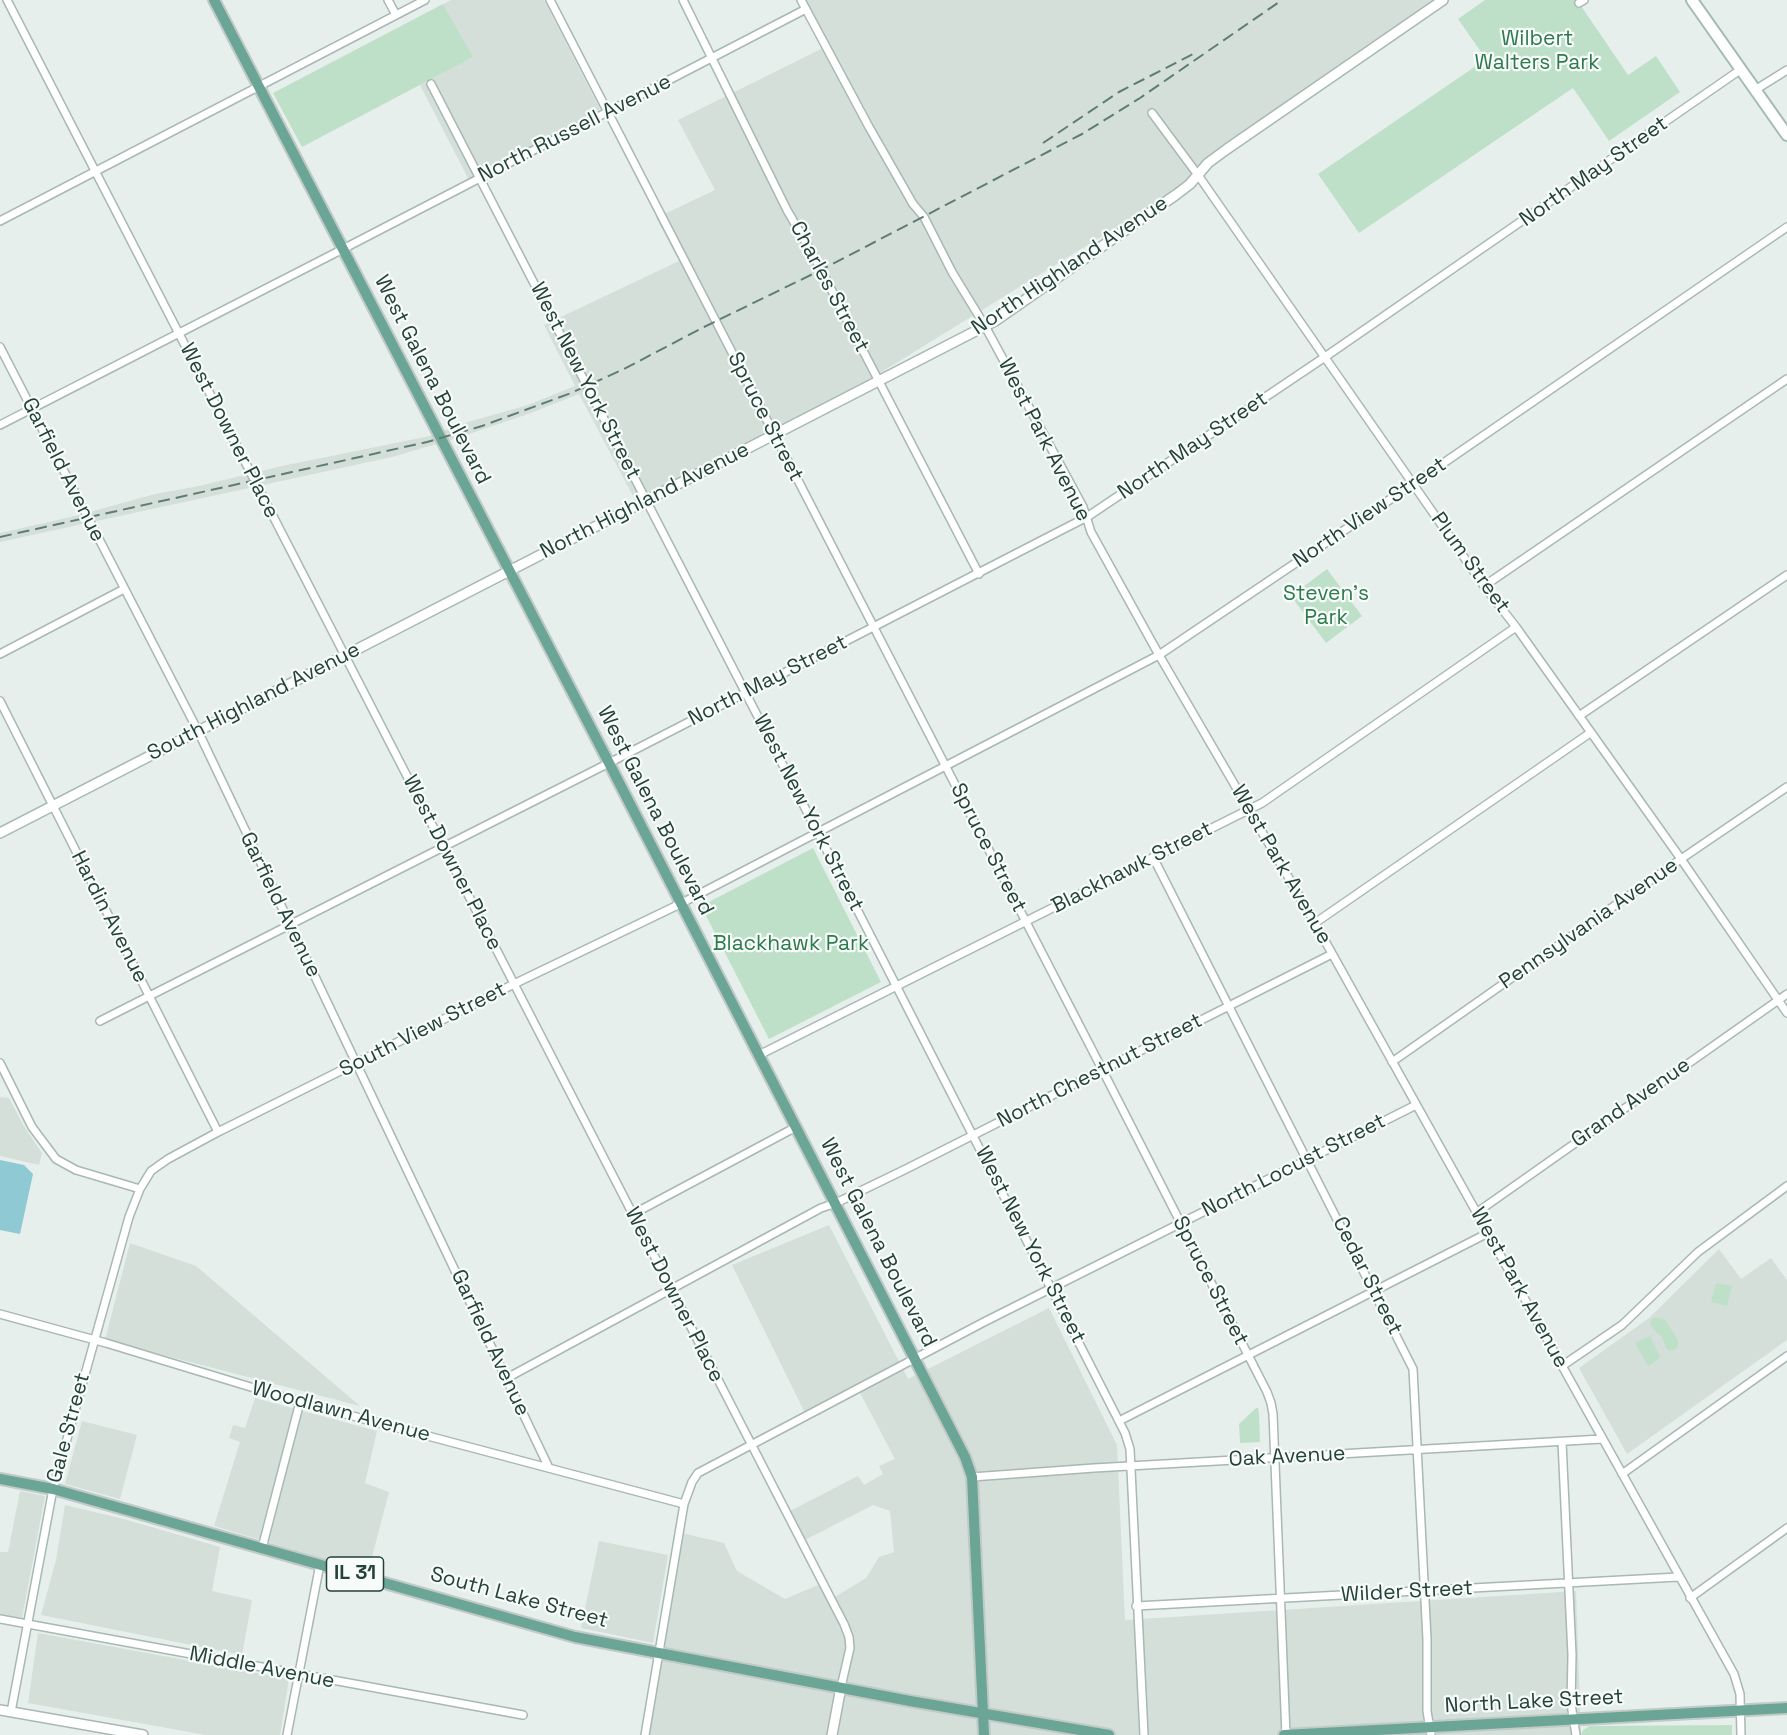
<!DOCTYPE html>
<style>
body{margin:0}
canvas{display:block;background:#e6efeb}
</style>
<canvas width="1787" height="1735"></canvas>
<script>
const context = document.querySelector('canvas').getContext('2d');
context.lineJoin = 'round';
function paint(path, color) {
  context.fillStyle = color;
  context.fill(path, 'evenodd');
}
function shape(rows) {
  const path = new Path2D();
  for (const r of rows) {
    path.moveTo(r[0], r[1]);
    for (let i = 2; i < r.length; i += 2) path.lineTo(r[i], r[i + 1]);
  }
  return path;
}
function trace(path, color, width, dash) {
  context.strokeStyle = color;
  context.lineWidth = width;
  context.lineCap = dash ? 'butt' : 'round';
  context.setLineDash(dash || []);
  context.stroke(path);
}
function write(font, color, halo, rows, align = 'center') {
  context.font = font + ' "Space Grotesk",sans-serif';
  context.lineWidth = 4.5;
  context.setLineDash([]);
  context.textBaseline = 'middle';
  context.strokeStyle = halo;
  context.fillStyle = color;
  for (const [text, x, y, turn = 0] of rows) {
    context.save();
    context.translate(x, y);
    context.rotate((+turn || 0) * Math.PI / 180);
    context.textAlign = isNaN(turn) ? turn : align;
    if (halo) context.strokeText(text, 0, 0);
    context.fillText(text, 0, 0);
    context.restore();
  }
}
const built = shape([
 [451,0,544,0,600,109,469,180,420,85,472,57,443,4],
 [806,0,1441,0,1180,188,867,381,635,500,579,394,528,414,454,439,392,457,0,542,0,533,79,515,155,494,199,486,282,466,430,436,468,422,528,405,575,386,544,325,679,261,656,218,715,190,678,120,829,45],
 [0,1097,9,1098,25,1128,42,1153,39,1165,0,1156],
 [829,1225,908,1379,1049,1308,1117,1445,1125,1620,1576,1591,1581,1735,645,1735,682,1533,724,1543,737,1571,785,1599,825,1582,833,1598,866,1578,879,1557,894,1552,890,1511,873,1505,803,1541,788,1512,858,1476,864,1485,883,1474,879,1466,895,1459,859,1391,807,1417,732,1265],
 [130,1243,196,1266,360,1406,105,1340],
 [1719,1249,1741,1279,1771,1258,1787,1280,1787,1340,1627,1454,1579,1368,1649,1318],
 [255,1398,377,1431,365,1483,389,1492,368,1572,214,1526,240,1442,229,1438,233,1425,245,1428],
 [82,1421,137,1435,120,1499,65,1484],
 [20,1491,45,1496,22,1618,0,1614,0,1552,8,1552],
 [65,1505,124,1519,220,1547,212,1591,252,1600,242,1655,41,1615,56,1560],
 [599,1541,668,1555,653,1643,581,1628],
 [38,1633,289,1679,280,1735,206,1735,28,1703]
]);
const green = shape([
 [1485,0,1577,0,1628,75,1656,56,1680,92,1609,141,1573,88,1359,233,1318,174,1486,59,1458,19],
 [443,4,473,57,302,147,273,93],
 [1327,569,1362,616,1326,643,1291,596],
 [813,848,881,982,769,1039,701,906],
 [1716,1283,1732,1286,1727,1306,1711,1302],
 [1655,1317,1665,1320,1678,1340,1678,1346,1674,1350,1670,1351,1666,1348,1662,1337,1657,1333,1650,1324,1651,1320],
 [1650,1336,1660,1357,1659,1359,1648,1366,1635,1343],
 [1256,1408,1258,1408,1259,1413,1260,1442,1240,1443,1239,1424],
 [1732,1725,1732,1735,1581,1735,1583,1730,1590,1726]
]);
const water = shape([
 [0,1160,24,1165,33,1174,20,1234,0,1230]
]);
const minor = shape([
 [7,0,844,1624,849,1637,850,1648,841,1687],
 [388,0,396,15],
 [550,0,1103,1071,1267,1392,1271,1403,1273,1414,1286,1735],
 [683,0,787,210,817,262,979,574],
 [801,0,869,127,913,204,924,217,952,272,985,326,1083,507,1091,532,1159,655,1315,923,1734,1674,1740,1694,1741,1735],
 [1579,3,1584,0],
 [431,84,818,833,1125,1433,1130,1449,1144,1735],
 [1755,90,1787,70],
 [1152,113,1198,175,1484,586,1516,627,1681,859,1787,1013],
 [0,221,425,0],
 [0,347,198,731,549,1468],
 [0,425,343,249,806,9],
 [1484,586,1787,379],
 [0,654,124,589],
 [0,701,218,1132],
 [1579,716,1787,575],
 [1153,857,1413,1369,1427,1639,1427,1711,1431,1735],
 [1315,923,1590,733],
 [100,1021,609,763,1087,517,1325,357,1740,70],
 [759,1055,1262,803,1516,627],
 [1392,1062,1681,859,1787,787],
 [0,1063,32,1127,56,1159,76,1170,140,1189],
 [1476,1213,1787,994],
 [633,1214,796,1127],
 [0,1314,106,1343,300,1402,684,1504],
 [1562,1366,1622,1325,1698,1252,1787,1186],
 [507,1378,821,1208,836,1203,906,1169,1332,954],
 [1119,1421,1488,1233],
 [1562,1442,1572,1655,1571,1704,1576,1735],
 [1622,1474,1787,1356],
 [972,1477,1094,1468,1602,1439],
 [262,1548,300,1402],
 [1690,1598,1787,1528],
 [1136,1606,1678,1577],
 [0,1619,523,1715],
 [11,1712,53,1489,129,1217,140,1189,151,1171,168,1159,218,1132,514,984,680,904,1159,655,1413,484,1787,227],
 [287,1735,320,1564],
 [645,1735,684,1504,692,1482,698,1473,984,1322,1416,1105]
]);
const tertiary = shape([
 [0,833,995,321,1177,194,1190,184,1208,163,1227,149,1443,0],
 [0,1710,143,1735],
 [832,1735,841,1687]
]);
const secondary = shape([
 [1692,0,1787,135]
]);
const primary = shape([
 [214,0,609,763,965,1457,972,1477,984,1735],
 [0,1479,53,1489,575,1637,910,1701,1109,1735],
 [1284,1735,1787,1708]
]);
const rail = shape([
 [1043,143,1119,92,1193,54],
 [0,537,427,442,482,426,571,393,624,369,704,327,821,270,1082,134,1140,98,1282,0]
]);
const shields = [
 [355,1574,57]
];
const shieldNames = [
 ["IL 31",355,1574]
];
const parkNames = [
 ["Wilbert",1537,39],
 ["Walters Park",1537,63],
 ["Steven's",1326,594],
 ["Park",1326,618],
 ["Blackhawk Park",791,944]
];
const streetNames = [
 ["North Russell Avenue",575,129,-27],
 ["North May Street",1594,172,-35],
 ["North Highland Avenue",1070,266,-34],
 ["Charles Street",829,287,62],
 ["West Galena Boulevard",432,380,63],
 ["West New York Street",585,381,63],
 ["Spruce Street",765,417,63],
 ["West Downer Place",229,431,63],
 ["West Park Avenue",1044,440,63],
 ["North May Street",1193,446,-34],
 ["Garfield Avenue",63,470,63],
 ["North Highland Avenue",645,501,-27],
 ["North View Street",1370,513,-34],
 ["Plum Street",1470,563,54],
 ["North May Street",768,681,-27],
 ["South Highland Avenue",254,702,-27],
 ["West Galena Boulevard",655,811,63],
 ["West New York Street",808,813,63],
 ["Spruce Street",988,848,63],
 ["West Downer Place",452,863,63],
 ["West Park Avenue",1281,865,60],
 ["Blackhawk Street",1132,868,-27],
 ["Garfield Avenue",280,905,64],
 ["Hardin Avenue",109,917,63],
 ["Pennsylvania Avenue",1589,924,-35],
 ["South View Street",423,1030,-27],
 ["North Chestnut Street",1100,1071,-27],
 ["Grand Avenue",1631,1103,-35],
 ["North Locust Street",1294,1166,-27],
 ["West Galena Boulevard",878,1243,63],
 ["West New York Street",1030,1245,63],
 ["Cedar Street",1367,1276,63],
 ["Spruce Street",1210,1281,63],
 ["West Park Avenue",1519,1288,61],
 ["West Downer Place",674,1295,63],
 ["Garfield Avenue",490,1343,65],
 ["Woodlawn Avenue",341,1412,15],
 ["Gale Street",69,1428,-75],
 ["Oak Avenue",1287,1457,-3],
 ["Wilder Street",1407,1592,-3],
 ["South Lake Street",519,1598,15],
 ["Middle Avenue",262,1668,11],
 ["North Lake Street",1534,1702,-3]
];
paint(built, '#d4dfda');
paint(green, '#bfe0c8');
paint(water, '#8ec9d4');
trace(minor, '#a8b8b2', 10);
trace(tertiary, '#a8b8b2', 12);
trace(secondary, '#a4bbb3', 14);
trace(primary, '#c2cac8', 14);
trace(minor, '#fff', 7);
trace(tertiary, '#fff', 9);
trace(secondary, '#fff', 10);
trace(primary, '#6aa596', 10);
trace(rail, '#5f7d75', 2, [12, 6]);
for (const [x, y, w] of shields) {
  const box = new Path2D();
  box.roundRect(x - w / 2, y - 17, w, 34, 4.5);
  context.fillStyle = '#f7fbf9';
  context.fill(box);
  trace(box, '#24423a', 1.5);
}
write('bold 20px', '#24423a', null, shieldNames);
write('21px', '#2d7a4b', '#f7fbf9', parkNames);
write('21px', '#24423a', '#f7fbf9', streetNames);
</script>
